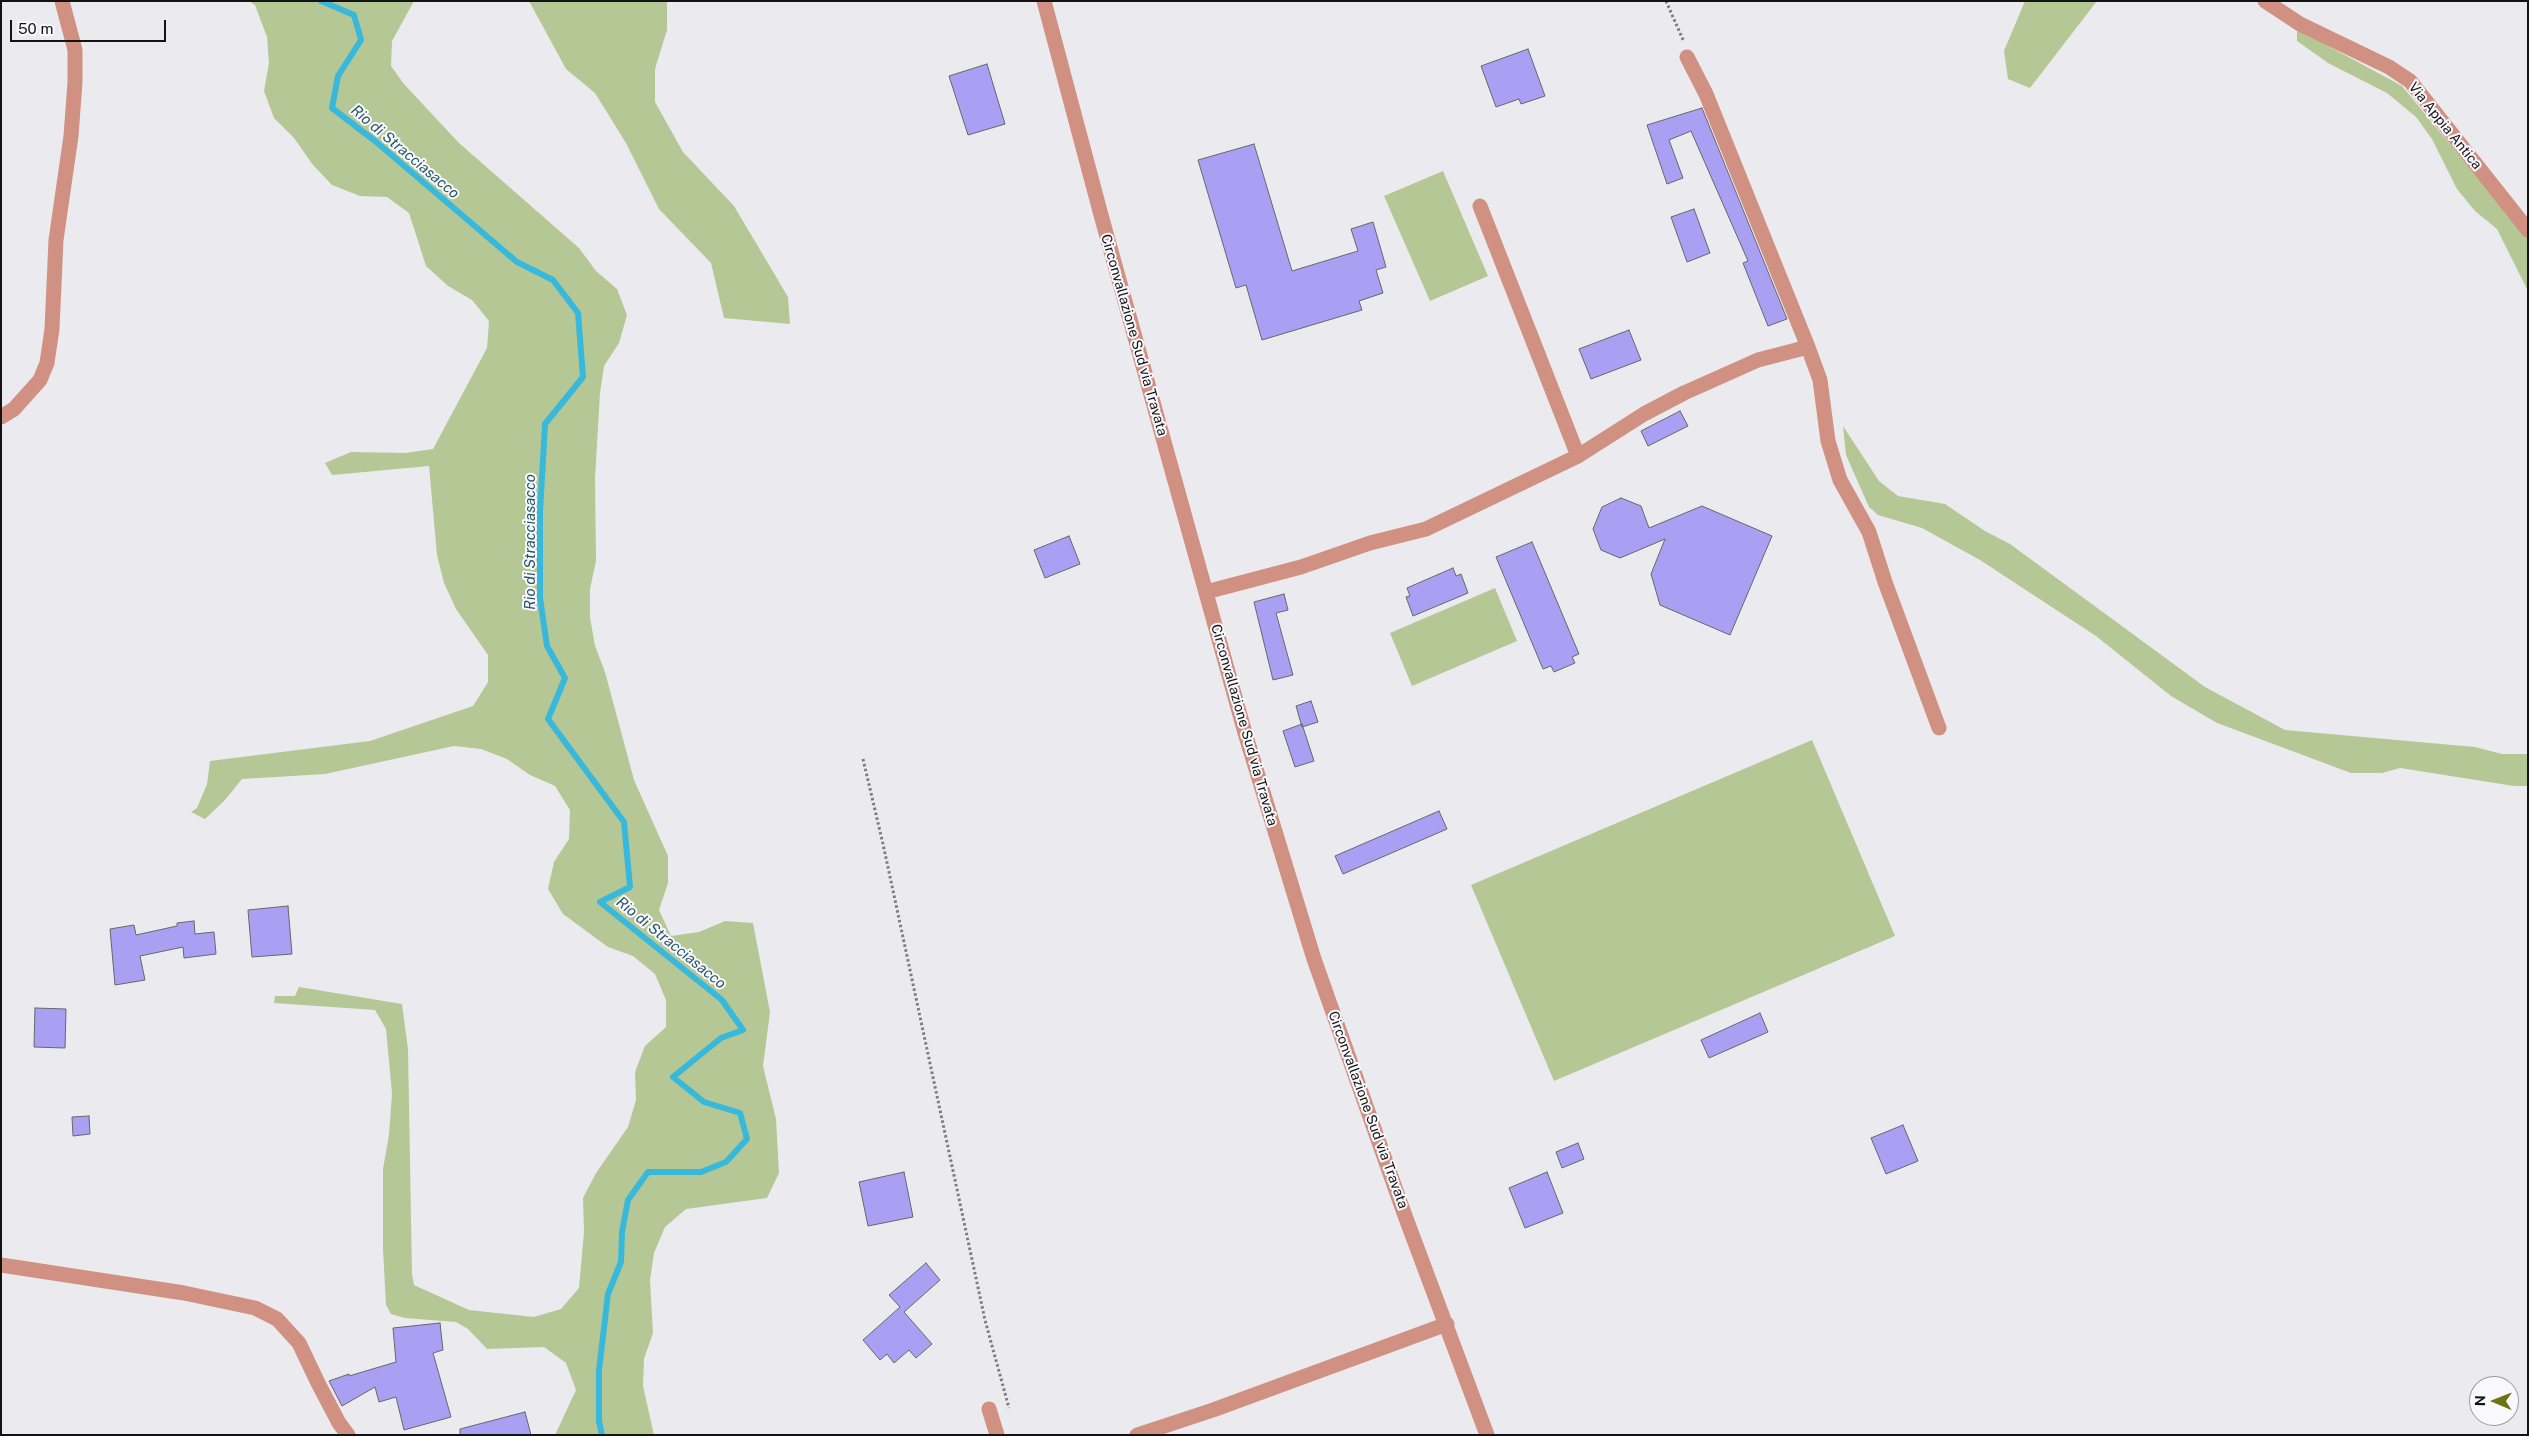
<!DOCTYPE html>
<style>
body{margin:0}
#map{position:relative;width:2529px;height:1436px;overflow:hidden;background:#ebebef;font-family:"Public Sans",sans-serif}
canvas{display:block}
.frame{position:absolute;inset:0;border:2px solid #131314;pointer-events:none}
.north{position:absolute;left:2469px;top:1376px;width:50px;height:50px;box-sizing:border-box;background:#f9f8fc;border:1px solid #9d9c9f;border-radius:50%;rotate:271deg;font-size:14px;font-weight:700;line-height:20px;text-align:center;color:#131314}
.north::after{content:'';display:block;margin:auto;width:18px;height:22px;background:#717012;clip-path:polygon(50% 0,100% 100%,50% 72%,0 100%)}
.scale{position:absolute;left:10px;top:20px;width:156px;height:22px;box-sizing:border-box;border:2px solid #131314;border-top:0;padding-left:6px;font-size:15px;line-height:18px;white-space:nowrap;color:#131314;-webkit-text-stroke:4px #f9f8fc;paint-order:stroke}
</style>
<div id="map">
<canvas width="2529" height="1436"></canvas>
<div class="frame"></div>
<div class="north">N</div>
<div class="scale">50 m</div>
</div>
<script>
const context = document.querySelector('canvas').getContext('2d');
context.lineJoin = 'round';
function paint(path, color) {
  context.fillStyle = color;
  context.fill(path, 'evenodd');
}
function shape(rows) {
  const path = new Path2D();
  for (const r of rows) {
    path.moveTo(r[0], r[1]);
    for (let i = 2; i < r.length; i += 2) path.lineTo(r[i], r[i + 1]);
  }
  return path;
}
function trace(path, color, width, dash) {
  context.strokeStyle = color;
  context.lineWidth = width;
  context.lineCap = dash ? 'butt' : 'round';
  context.setLineDash(dash || []);
  context.stroke(path);
}
function write(font, color, halo, rows, align = 'center') {
  context.font = font + ' "Public Sans",sans-serif';
  context.lineWidth = 4;
  context.setLineDash([]);
  context.textBaseline = 'middle';
  context.strokeStyle = halo;
  context.fillStyle = color;
  for (const [text, x, y, turn = 0] of rows) {
    context.save();
    context.translate(x, y);
    context.rotate((+turn || 0) * Math.PI / 180);
    context.textAlign = isNaN(turn) ? turn : align;
    if (halo) context.strokeText(text, 0, 0);
    context.fillText(text, 0, 0);
    context.restore();
  }
}
const green = shape([
 [249,1,414,1,392,41,391,66,404,84,459,143,579,248,596,271,617,289,627,315,619,343,604,366,600,393,595,478,596,561,590,589,590,617,595,646,605,672,634,780,668,856,668,883,659,910,671,936,699,932,725,921,753,923,770,1012,763,1066,776,1119,779,1173,767,1198,686,1209,665,1227,654,1253,650,1280,653,1333,644,1359,643,1386,654,1435,555,1435,576,1390,566,1363,544,1347,487,1349,468,1329,456,1322,405,1318,391,1314,386,1305,383,1250,383,1169,389,1135,392,1093,386,1029,375,1010,274,1003,275,996,295,996,299,987,402,1004,408,1049,412,1274,414,1285,469,1310,534,1317,561,1309,579,1288,584,1232,583,1198,596,1173,628,1127,636,1100,635,1072,645,1046,666,1027,666,1000,655,974,633,956,608,947,563,914,548,889,554,862,569,839,570,810,555,786,530,775,507,759,481,749,454,746,325,774,242,779,225,800,205,819,191,812,197,808,207,784,210,761,370,741,473,706,488,682,488,655,456,609,444,583,437,555,429,466,332,475,325,463,351,452,405,453,433,449,487,348,489,321,472,300,448,286,426,266,409,213,387,197,360,196,332,185,313,165,294,138,274,118,264,91,269,63,267,37,255,5],
 [529,1,667,1,667,30,655,69,655,102,683,152,734,206,788,297,790,324,724,318,711,263,659,209,626,143,595,93,566,69],
 [2025,1,2097,1,2030,88,2008,79,2004,51],
 [2297,29,2402,86,2528,239,2528,291,2497,229,2475,211,2457,189,2432,139,2416,117,2387,93,2328,63,2297,41],
 [1443,171,1488,276,1430,301,1384,196],
 [1843,426,1879,481,1898,496,1945,504,1985,531,2010,544,2205,687,2285,730,2475,747,2502,754,2528,754,2528,786,2514,786,2400,768,2382,773,2351,773,2217,723,2171,696,2096,636,1980,560,1922,528,1878,515,1869,507,1846,455],
 [1495,588,1517,641,1412,686,1390,633],
 [1812,740,1895,936,1554,1081,1471,885]
]);
const stream = shape([
 [321,1,354,15,361,40,338,76,332,108,375,141,517,262,553,280,578,313,583,377,545,424,540,512,540,598,547,646,565,678,548,719,624,822,630,887,600,902,722,1000,743,1030,721,1038,673,1077,704,1102,740,1113,747,1139,726,1162,701,1172,648,1172,628,1200,622,1232,621,1262,608,1294,599,1370,599,1421,602,1435]
]);
const building = shape([
 [1528,49,1545,96,1521,104,1519,99,1496,107,1481,66,1528,49],
 [987,64,1005,124,968,135,949,76,987,64],
 [1702,108,1787,319,1768,326,1743,263,1748,261,1691,131,1669,140,1683,178,1667,184,1647,125,1702,108],
 [1254,144,1292,271,1358,251,1351,229,1373,222,1386,267,1376,270,1383,293,1359,301,1362,310,1262,340,1246,285,1236,288,1198,160,1254,144],
 [1694,209,1710,253,1687,262,1671,217,1694,209],
 [1629,330,1641,360,1591,379,1579,349,1629,330],
 [1680,411,1688,426,1648,446,1641,431,1680,411],
 [1621,498,1641,506,1649,528,1702,506,1772,536,1730,635,1660,605,1651,574,1665,539,1620,558,1601,550,1593,529,1602,507,1621,498],
 [1069,536,1080,564,1045,578,1034,550,1069,536],
 [1532,542,1579,654,1572,657,1575,663,1554,672,1551,666,1543,669,1496,557,1532,542],
 [1453,568,1456,576,1461,574,1468,593,1413,616,1406,597,1410,596,1407,588,1453,568],
 [1284,594,1288,610,1276,613,1293,675,1273,680,1254,602,1284,594],
 [1311,701,1318,722,1302,727,1296,706,1311,701],
 [1302,724,1314,761,1295,767,1283,731,1302,724],
 [1439,811,1447,829,1343,874,1335,856,1439,811],
 [288,906,292,954,252,957,248,910,288,906],
 [194,921,195,934,214,932,216,954,184,958,183,947,140,956,145,980,115,985,110,929,134,925,136,935,177,926,177,923,194,921],
 [35,1008,66,1009,65,1048,34,1047,35,1008],
 [1760,1013,1768,1032,1709,1058,1701,1040,1760,1013],
 [89,1116,90,1134,73,1136,72,1117,89,1116],
 [1903,1125,1918,1161,1886,1174,1871,1138,1903,1125],
 [1578,1143,1584,1159,1562,1168,1556,1152,1578,1143],
 [904,1172,913,1217,868,1226,859,1182,904,1172],
 [1547,1172,1563,1213,1525,1228,1509,1188,1547,1172],
 [926,1263,940,1280,904,1312,932,1344,916,1358,909,1350,894,1363,887,1354,880,1360,863,1340,900,1307,889,1295,926,1263],
 [440,1323,443,1350,433,1353,451,1417,404,1430,396,1397,379,1402,375,1387,342,1406,329,1381,349,1374,349,1376,396,1362,393,1328,440,1323],
 [525,1412,531,1435,460,1435,460,1429,525,1412]
]);
const path = shape([
 [1666,1,1684,42],
 [863,759,883,844,985,1320,1009,1408]
]);
const minor = shape([
 [2265,1,2300,24,2389,67,2410,81,2528,230],
 [1687,57,1706,94,1808,347],
 [1480,206,1578,456],
 [1,417,14,409,40,380,47,363,52,329,56,240,71,136,75,82,75,50,62,1],
 [1206,592,1301,567,1370,543,1426,529,1578,456,1644,414,1684,393,1758,360,1808,347,1820,380,1828,441,1840,480,1869,532,1885,582,1939,728],
 [1,1265,184,1293,255,1308,277,1319,299,1343,318,1383,339,1423,348,1435],
 [989,1409,997,1435],
 [1137,1435,1213,1410,1447,1324]
]);
const tertiary = shape([
 [1044,1,1101,215,1245,733,1314,959,1404,1213,1487,1435]
]);
const streetNames = [
 ["Via Appia Antica",2445,126,51],
 ["Circonvallazione Sud via Travata",1134,335,74],
 ["Circonvallazione Sud via Travata",1244,725,74],
 ["Circonvallazione Sud via Travata",1368,1110,70]
];
const waterNames = [
 ["Rio di Stracciasacco",405,152,40],
 ["Rio di Stracciasacco",530,542,-90],
 ["Rio di Stracciasacco",671,943,39]
];
paint(green, '#b5c794');
trace(stream, '#38b9dc', 6);
paint(building, '#a9a0f3');
trace(building, '#666669', 1);
trace(path, '#7c7c7f', 3, [2.5, 2.5]);
trace(minor, '#d09183', 15);
trace(tertiary, '#d09183', 15);
write('14px', '#131314', '#f9f8fc', streetNames);
write('italic 15px', '#245766', '#f9f8fc', waterNames);
</script>
